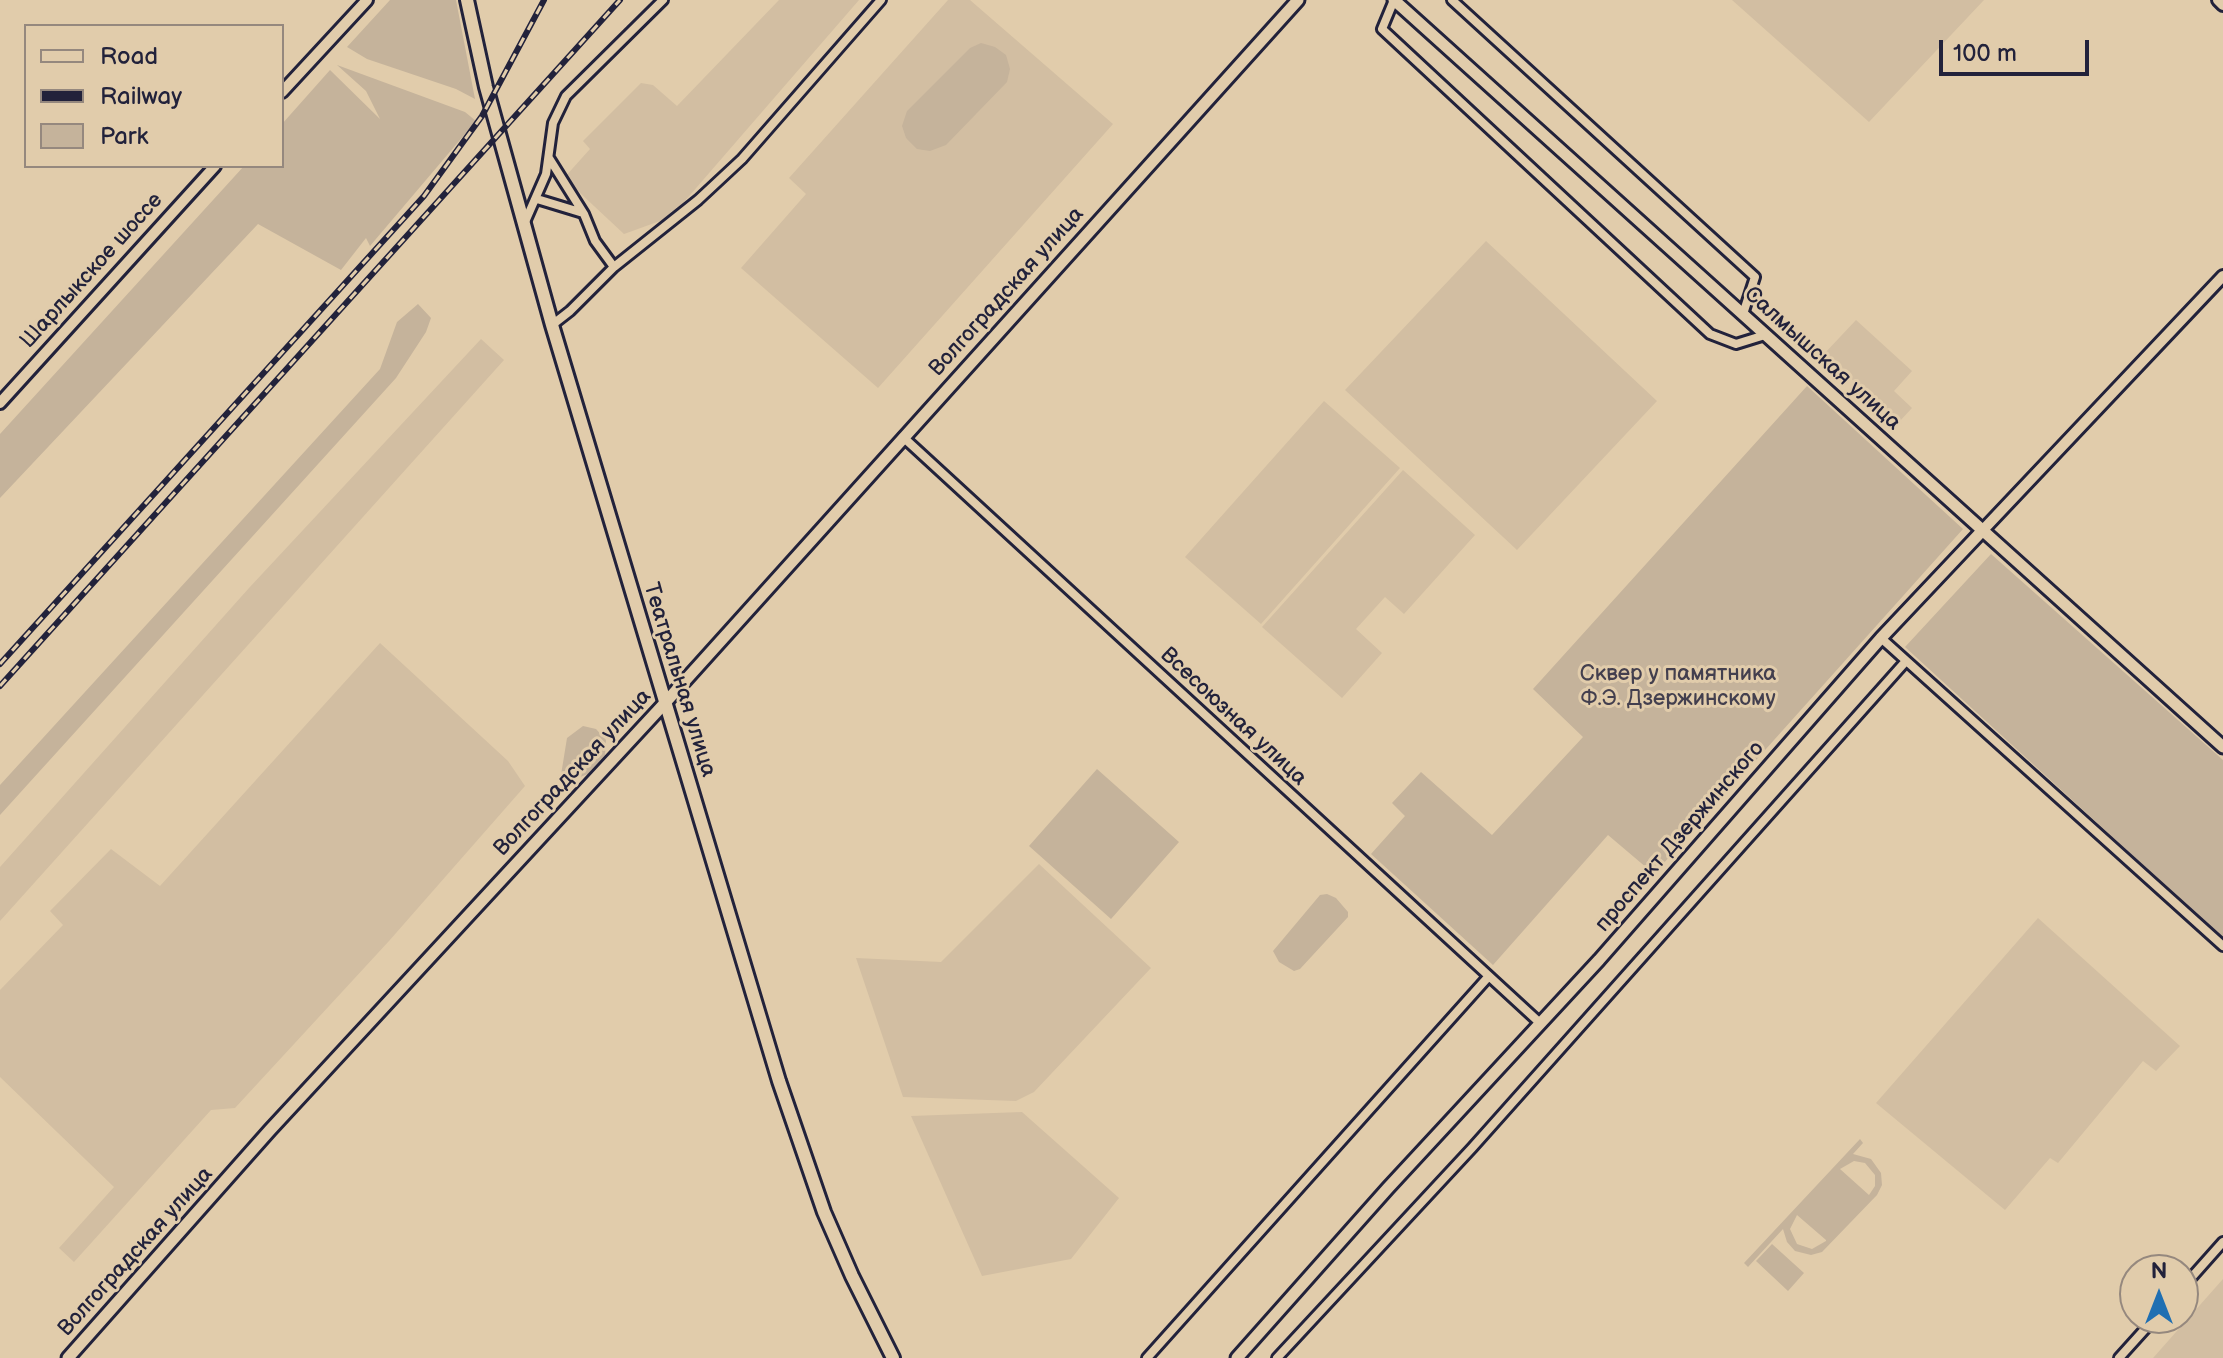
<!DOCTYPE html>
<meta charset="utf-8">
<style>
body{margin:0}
#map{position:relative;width:2223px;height:1358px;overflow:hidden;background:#e1ccab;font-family:"Balsamiq Sans",sans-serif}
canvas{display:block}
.legend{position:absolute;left:24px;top:24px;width:260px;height:144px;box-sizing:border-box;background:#e1ccab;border:2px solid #95887e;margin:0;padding:10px 14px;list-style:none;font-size:24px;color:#22223b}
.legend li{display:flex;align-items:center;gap:16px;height:40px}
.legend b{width:40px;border:2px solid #95887e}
.north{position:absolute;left:2119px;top:1254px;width:80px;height:80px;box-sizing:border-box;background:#e1ccab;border:2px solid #95887e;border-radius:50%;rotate:0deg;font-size:22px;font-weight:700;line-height:32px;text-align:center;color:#22223b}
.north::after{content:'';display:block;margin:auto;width:28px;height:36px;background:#1f6fb2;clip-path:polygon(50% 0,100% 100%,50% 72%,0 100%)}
.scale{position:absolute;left:1939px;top:40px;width:150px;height:36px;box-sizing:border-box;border:4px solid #22223b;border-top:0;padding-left:10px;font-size:24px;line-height:28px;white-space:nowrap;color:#22223b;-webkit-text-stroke:6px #e1ccab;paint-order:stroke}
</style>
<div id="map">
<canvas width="2223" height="1358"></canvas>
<ul class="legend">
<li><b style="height:10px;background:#e1ccab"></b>Road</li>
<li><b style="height:10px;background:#22223b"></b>Railway</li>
<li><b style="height:22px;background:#c5b39b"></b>Park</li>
</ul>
<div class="north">N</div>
<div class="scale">100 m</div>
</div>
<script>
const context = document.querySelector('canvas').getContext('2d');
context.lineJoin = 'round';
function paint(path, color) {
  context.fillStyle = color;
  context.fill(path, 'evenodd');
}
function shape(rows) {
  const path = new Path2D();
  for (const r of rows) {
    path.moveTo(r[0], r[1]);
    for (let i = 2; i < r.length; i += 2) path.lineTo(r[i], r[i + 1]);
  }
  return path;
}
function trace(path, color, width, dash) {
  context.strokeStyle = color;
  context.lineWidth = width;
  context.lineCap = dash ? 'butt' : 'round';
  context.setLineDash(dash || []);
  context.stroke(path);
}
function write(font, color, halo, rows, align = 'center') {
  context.font = font + ' "Balsamiq Sans",sans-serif';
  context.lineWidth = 6;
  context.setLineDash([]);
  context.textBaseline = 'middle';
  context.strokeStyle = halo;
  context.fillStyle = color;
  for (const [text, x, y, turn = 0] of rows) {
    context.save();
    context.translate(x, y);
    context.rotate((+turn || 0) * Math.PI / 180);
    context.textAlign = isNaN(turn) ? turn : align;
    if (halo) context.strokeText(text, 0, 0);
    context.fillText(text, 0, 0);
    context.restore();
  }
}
const built = shape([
 [779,0,859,0,671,217,624,234,564,178,590,149,583,141,641,83,653,85,677,106],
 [948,0,970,0,1113,124,878,388,741,268,806,194,789,178],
 [1732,0,1984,0,1869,122],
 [1486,241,1657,401,1517,550,1345,390],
 [1856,320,1912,371,1894,391,1912,408,1899,422,1824,354],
 [481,339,504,360,0,921,0,867,249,588],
 [1324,401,1400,468,1261,624,1185,557],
 [1403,470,1475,535,1404,614,1385,597,1356,629,1382,653,1342,698,1262,627],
 [380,643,508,761,525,786,389,941,235,1108,211,1110,74,1262,59,1248,114,1187,0,1077,0,990,63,925,50,911,111,849,160,886],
 [1039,864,1151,968,1034,1092,1016,1101,903,1097,856,958,941,962],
 [2038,918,2180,1046,2156,1071,2143,1061,2058,1163,2050,1158,2005,1210,1876,1103],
 [1022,1112,1119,1198,1071,1259,982,1276,911,1116],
 [2223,1279,2223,1358,2153,1358]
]);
const green = shape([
 [390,0,456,0,475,99,456,89,367,59,347,47],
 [981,43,995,47,1006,55,1010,69,1007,82,946,145,930,151,917,149,906,138,902,126,907,111,970,48],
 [337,65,465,112,476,121,370,246,366,238,341,270,258,224,0,498,0,434,244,166,282,166,282,124,330,70,380,119,366,91],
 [418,304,431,318,426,332,396,378,0,815,0,785,380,369,397,322],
 [1807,386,1963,529,1654,874,1608,835,1493,965,1371,854,1405,816,1392,803,1421,772,1492,835,1583,737,1533,689],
 [1991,554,2223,760,2223,938,1905,647],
 [583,726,596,729,606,740,605,755,588,774,572,780,561,775,567,738],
 [1097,769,1179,842,1111,919,1029,846],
 [1327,894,1336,898,1348,912,1348,917,1300,969,1294,971,1279,962,1273,951,1320,895],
 [1860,1139,1863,1143,1853,1154,1871,1159,1881,1173,1882,1185,1877,1195,1822,1252,1811,1255,1795,1251,1787,1242,1783,1229,1748,1267,1744,1263],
 [1854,1161,1865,1163,1875,1175,1875,1186,1869,1195,1840,1169],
 [1797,1215,1826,1240,1826,1241,1812,1249,1797,1244,1790,1229],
 [1772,1244,1804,1273,1788,1291,1756,1261]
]);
const minor = shape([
 [1394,0,1382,29,1710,334,1736,344,1765,335],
 [1452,0,1755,277,1743,314],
 [549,158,584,214,595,241,614,267],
 [537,199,583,213],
 [525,222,546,174,553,123,566,96,663,0],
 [552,325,570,311,614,267,698,200,742,159,881,0],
 [903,437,1540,1023],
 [1881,638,2223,946],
 [2183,1287,2223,1242],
 [1147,1358,1489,976],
 [1277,1358,1472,1148,1906,661],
 [2119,1358,2155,1318]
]);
const tertiary = shape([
 [2218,0,2223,5],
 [282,92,367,0],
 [0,403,215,166],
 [1982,531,2223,276]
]);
const secondary = shape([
 [1394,0,2223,747],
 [68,1358,270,1130,664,704,1298,0],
 [1237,1358,1388,1188,1599,960,1881,638,1982,531]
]);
const primary = shape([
 [467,0,486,87,552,325,779,1081,824,1212,852,1276,893,1358]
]);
const rail = shape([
 [0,664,424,196,482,116,544,0],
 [0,686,620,0]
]);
const streetNames = [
 ["Шарлыкское шоссе",92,271,-48],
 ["Волгоградская улица",1007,292,-48],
 ["Салмышская улица",1822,359,42],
 ["Театральная улица",679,680,73],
 ["Всесоюзная улица",1233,717,43],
 ["Волгоградская улица",573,773,-47],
 ["проспект Дзержинского",1680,837,-49],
 ["Волгоградская улица",136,1252,-48]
];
const parkNames = [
 ["Сквер у памятника",1678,674],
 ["Ф.Э. Дзержинскому",1678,699]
];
paint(built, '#d2bea2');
paint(green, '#c5b39b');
trace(minor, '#22223b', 14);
trace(tertiary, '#22223b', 16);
trace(secondary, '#22223b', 17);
trace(primary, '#22223b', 18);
trace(minor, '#e1ccab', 8);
trace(tertiary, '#e1ccab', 10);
trace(secondary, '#e1ccab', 11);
trace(primary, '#e1ccab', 12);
trace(rail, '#22223b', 6);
trace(rail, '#e1ccab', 3, [9]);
write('22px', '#22223b', '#e1ccab', streetNames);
write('22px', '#433f4e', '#e1ccab', parkNames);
</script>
